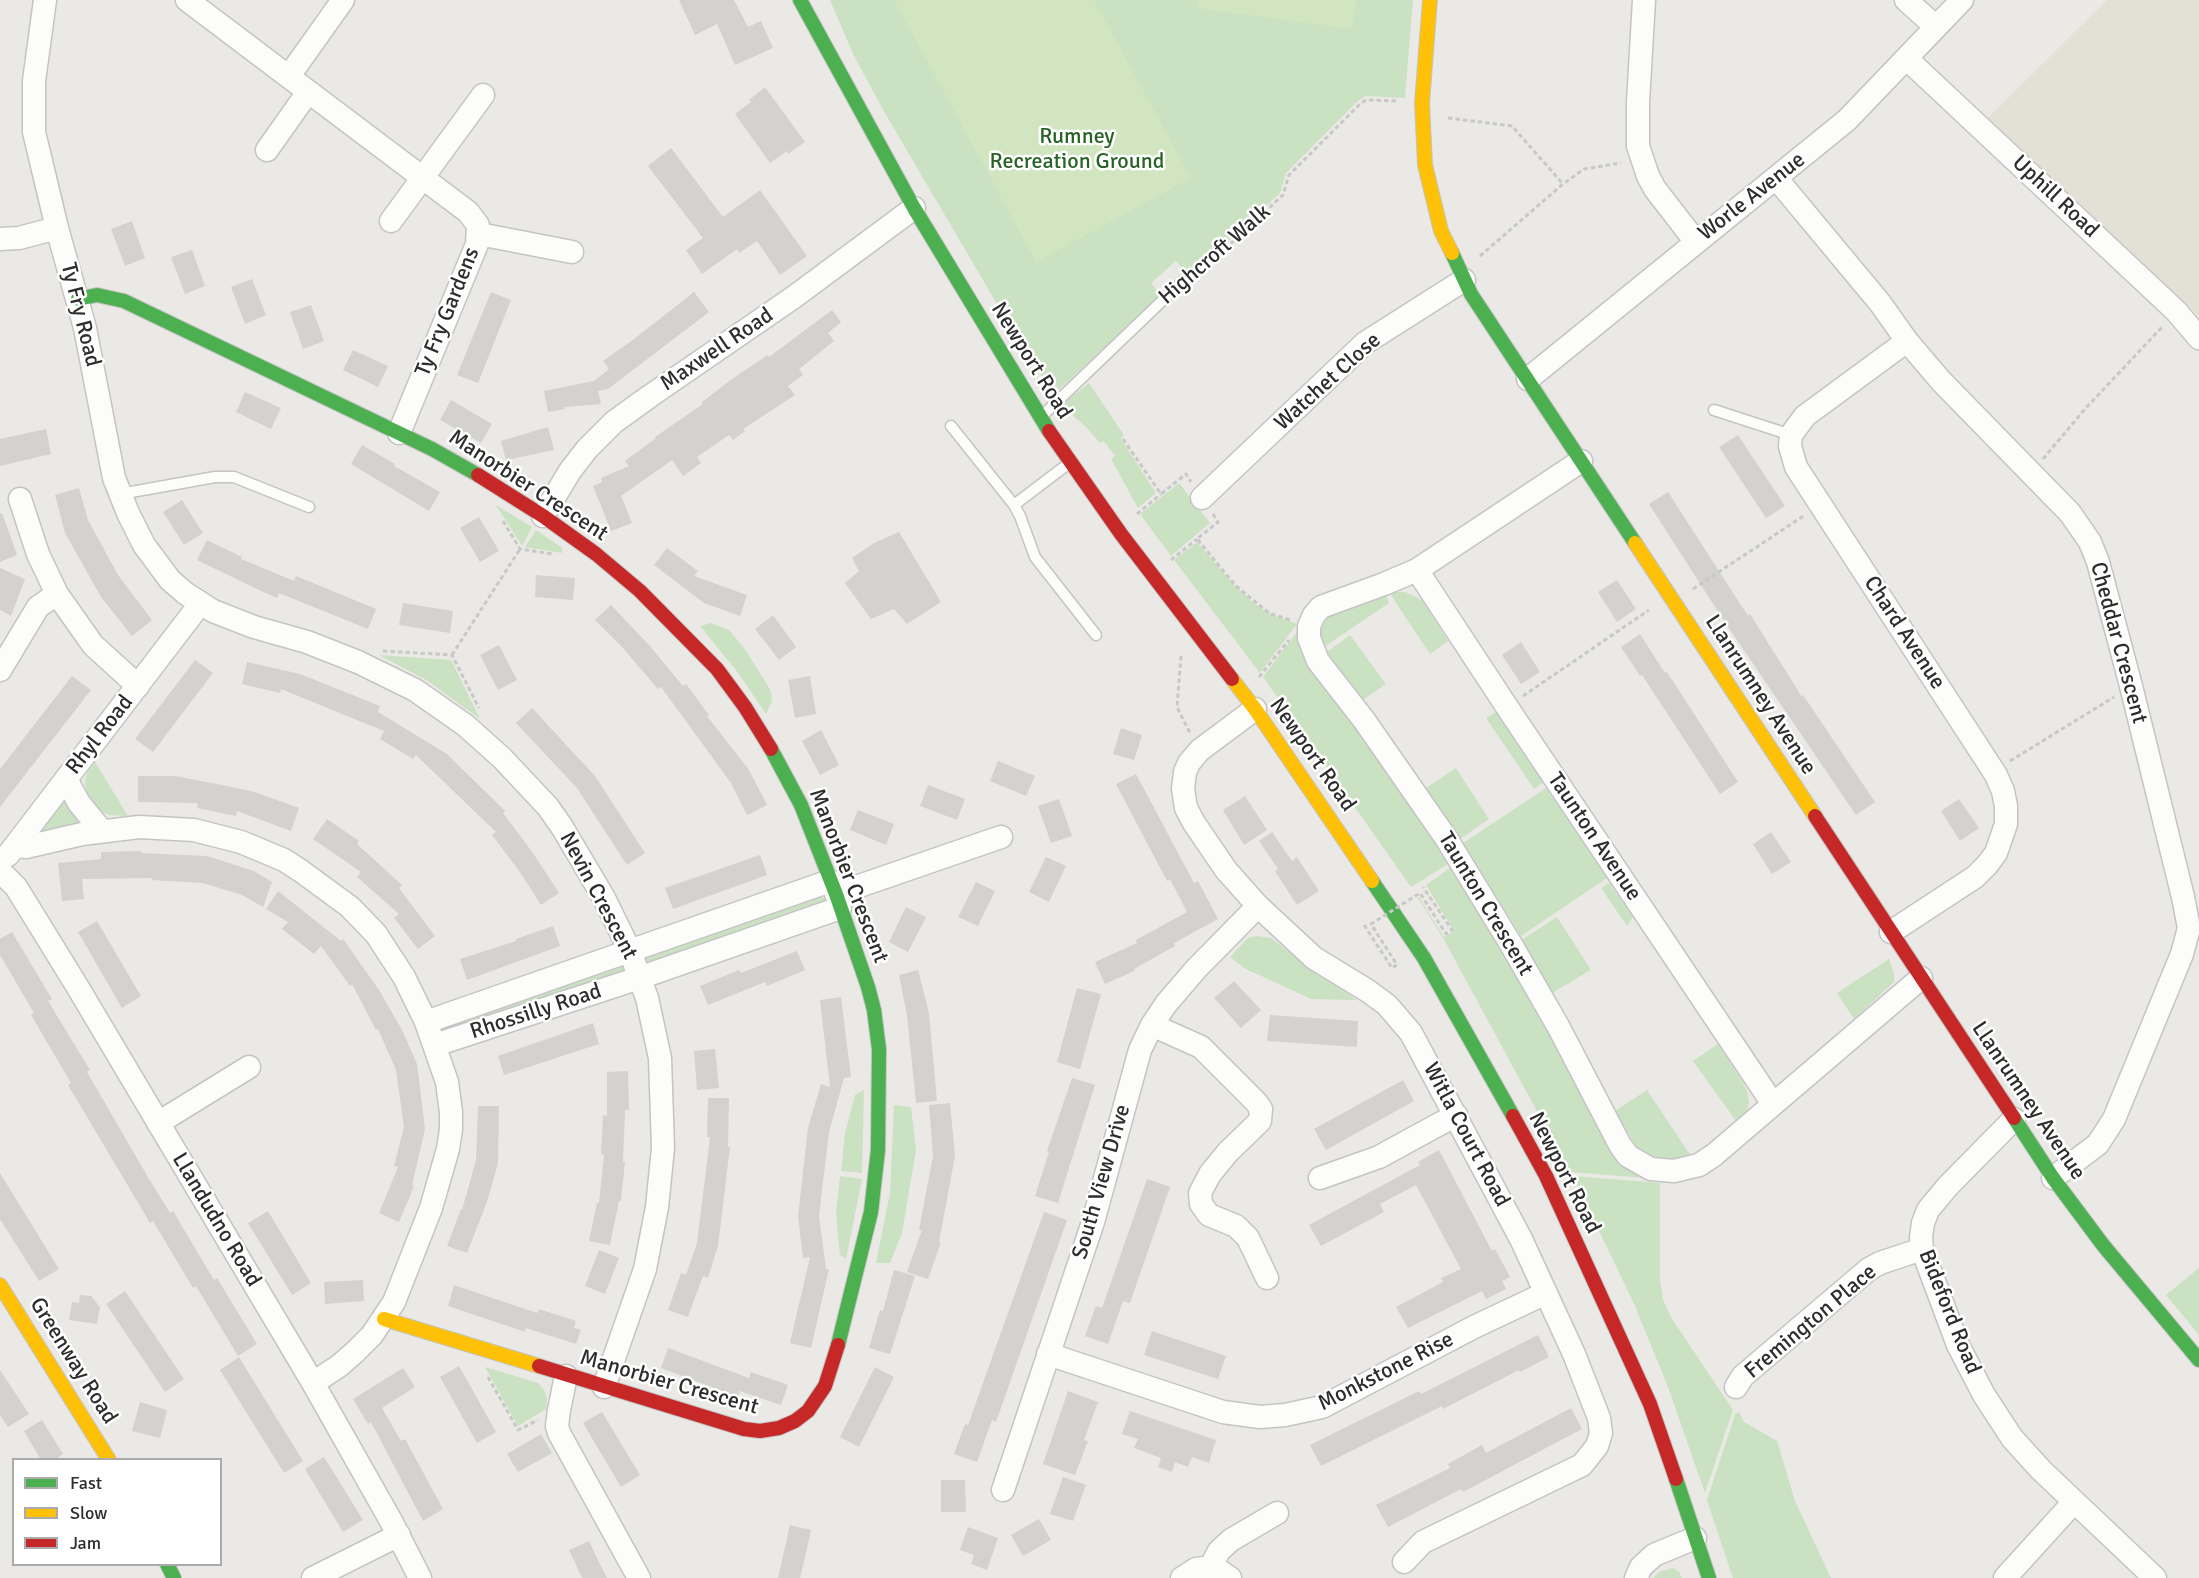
<!DOCTYPE html>
<style>
body{margin:0}
#map{position:relative;width:2199px;height:1578px;overflow:hidden;background:#eae9e5;font-family:Signika,sans-serif}
canvas{display:block}
.legend{position:absolute;left:12px;top:1458px;width:210px;height:108px;box-sizing:border-box;background:#fff;border:2px solid #ababab;margin:0;padding:8px 10px;list-style:none;font-size:18px;color:#2d2d2d}
.legend li{display:flex;align-items:center;gap:12px;height:30px}
.legend b{width:30px;border:2px solid #ababab}
</style>
<div id="map">
<canvas width="2199" height="1578"></canvas>
<ul class="legend">
<li><b style="height:8px;background:#4caf50"></b>Fast</li>
<li><b style="height:8px;background:#ffc107"></b>Slow</li>
<li><b style="height:8px;background:#c62828"></b>Jam</li>
</ul>
</div>
<script>
const context = document.querySelector('canvas').getContext('2d');
context.lineJoin = 'round';
function paint(path, color) {
  context.fillStyle = color;
  context.fill(path, 'evenodd');
}
function shape(rows) {
  const path = new Path2D();
  for (const r of rows) {
    path.moveTo(r[0], r[1]);
    for (let i = 2; i < r.length; i += 2) path.lineTo(r[i], r[i + 1]);
  }
  return path;
}
function trace(path, color, width, dash) {
  context.strokeStyle = color;
  context.lineWidth = width;
  context.lineCap = dash ? 'butt' : 'round';
  context.setLineDash(dash || []);
  context.stroke(path);
}
function write(font, color, halo, rows, align = 'center') {
  context.font = font + ' Signika,sans-serif';
  context.lineWidth = 5;
  context.setLineDash([]);
  context.textBaseline = 'middle';
  context.strokeStyle = halo;
  context.fillStyle = color;
  for (const [text, x, y, turn = 0] of rows) {
    context.save();
    context.translate(x, y);
    context.rotate((+turn || 0) * Math.PI / 180);
    context.textAlign = isNaN(turn) ? turn : align;
    if (halo) context.strokeText(text, 0, 0);
    context.fillText(text, 0, 0);
    context.restore();
  }
}
const education = shape([
 [2107,0,2199,0,2199,316,1988,118]
]);
const green = shape([
 [830,0,1413,0,1405,98,1365,96,1357,102,1286,173,1280,193,1196,271,1187,274,1176,261,1151,283,1159,293,1159,297,1053,395,994,299,885,113,854,56],
 [1089,383,1124,435,1121,439,1156,493,1138,508,1111,459,1115,456,1104,441,1100,443,1086,427,1061,405],
 [1179,483,1210,523,1171,556,1140,514],
 [496,505,532,527,522,546],
 [536,530,562,548,562,553,525,547],
 [1197,542,1234,585,1255,604,1270,614,1297,624,1260,673,1174,560],
 [1397,592,1405,592,1422,600,1448,641,1430,654,1396,603,1391,594],
 [1386,596,1389,603,1324,647,1320,639,1320,632,1327,616],
 [711,623,729,630,745,649,771,691,772,701,766,714,739,674,700,626],
 [1300,628,1334,693,1451,862,1411,887,1263,677],
 [1350,635,1386,684,1363,700,1327,652],
 [379,655,451,660,480,719,428,681],
 [1496,712,1543,783,1534,789,1486,718],
 [95,762,128,816,109,815,98,810,91,801,86,791,85,782,87,773],
 [1456,768,1489,819,1460,839,1426,788],
 [1546,788,1607,878,1521,936,1463,843],
 [62,799,67,800,81,820,79,824,44,833,39,827],
 [1454,865,1554,1036,1657,1179,1570,1172,1443,938,1418,898,1419,897,1444,937,1454,931,1426,885],
 [1609,883,1633,917,1627,926,1601,888],
 [820,893,827,902,649,964,645,962,644,956],
 [1557,917,1591,970,1552,993,1523,942,1523,939],
 [1256,936,1271,938,1313,971,1357,1000,1311,999,1244,968,1230,957,1248,938],
 [1889,959,1894,974,1894,982,1854,1019,1837,993],
 [624,963,627,971,441,1032,440,1027],
 [1718,1044,1745,1086,1748,1095,1749,1103,1747,1111,1736,1121,1693,1061],
 [864,1090,862,1173,841,1171,845,1133,855,1095],
 [1647,1090,1691,1156,1673,1160,1660,1159,1636,1146,1615,1111],
 [894,1105,911,1107,916,1150,902,1233,890,1263,876,1263,890,1193],
 [840,1176,862,1179,846,1259,840,1255,836,1213],
 [1573,1176,1660,1183,1660,1280,1663,1300,1672,1319,1733,1410,1705,1493,1668,1387,1635,1306],
 [2199,1268,2199,1335,2166,1295],
 [485,1367,538,1383,544,1390,547,1399,546,1409,518,1426],
 [1739,1412,1744,1422,1777,1441,1795,1501,1831,1578,1733,1578,1707,1500,1735,1414],
 [1673,1568,1679,1572,1682,1578,1653,1578,1659,1572]
]);
const pitch = shape([
 [894,0,1094,0,1191,178,1036,262],
 [1198,0,1356,0,1352,29,1196,8]
]);
const building = shape([
 [679,0,734,0,748,27,761,21,773,48,735,65,717,24,695,35],
 [765,87,805,142,788,154,787,151,770,163,735,114,751,102,749,100],
 [671,148,723,217,760,190,807,256,780,275,757,241,739,253,737,249,702,274,686,250,703,238,648,166],
 [132,221,145,258,125,266,111,229],
 [192,250,205,286,185,294,171,257],
 [252,279,266,315,245,324,231,287],
 [491,292,511,300,478,383,457,375],
 [694,292,709,312,608,389,598,391,601,404,564,407,565,409,548,412,544,391,594,381,609,369,603,361,634,339],
 [311,305,324,341,303,349,290,312],
 [832,310,841,322,828,333,834,341,799,369,803,375,788,386,795,395,743,429,745,431,733,440,729,435,697,457,701,463,683,476,672,460,621,496,632,523,611,531,593,486,602,482,601,478,629,466,625,461,656,438,655,437,703,404,702,402,732,379,768,355,769,357],
 [353,350,388,366,378,387,343,370],
 [245,392,281,408,271,429,236,412],
 [451,400,492,424,481,443,440,420],
 [548,427,554,450,506,460,501,441],
 [46,429,51,454,0,466,0,439],
 [1738,435,1785,506,1766,518,1719,447],
 [362,445,395,464,394,466,440,492,429,511,351,464],
 [79,488,88,520,118,575,152,620,132,636,101,597,65,533,55,495],
 [1668,492,1748,616,1750,614,1760,630,1802,697,1803,695,1875,802,1856,815,1724,621,1649,504],
 [182,500,203,533,184,545,163,512],
 [2,513,17,555,0,562,0,514],
 [479,517,499,551,480,562,460,528],
 [899,532,941,602,907,624,894,609,871,619,845,583,859,571,852,558,874,543],
 [207,540,242,557,241,559,294,581,296,576,376,609,368,629,279,593,277,598,259,590,197,560],
 [667,548,698,571,694,576,747,595,740,616,704,603,654,565],
 [0,568,25,579,11,616,0,610],
 [536,575,575,578,573,600,535,597],
 [1617,580,1636,609,1617,622,1598,592],
 [403,603,453,611,450,633,399,625],
 [611,605,649,645,683,686,686,684,709,715,707,716,749,770,767,805,747,815,731,783,661,687,658,689,622,647,595,620],
 [773,615,796,647,779,660,755,629],
 [1640,634,1665,673,1667,672,1738,782,1720,794,1642,675,1640,676,1621,647],
 [1521,642,1540,672,1521,684,1502,655],
 [499,645,517,680,498,690,480,655],
 [195,660,213,673,153,752,135,739],
 [247,662,300,674,380,706,378,712,447,754,505,811,503,813,533,853,559,893,541,905,520,872,492,835,496,832,416,755,413,759,380,739,384,731,281,689,280,693,242,684],
 [72,676,91,690,0,807,0,769],
 [810,676,816,714,795,718,788,680],
 [532,708,595,776,645,853,627,865,577,788,516,723],
 [1121,728,1142,735,1134,760,1113,754],
 [821,730,839,765,820,775,802,741],
 [998,761,1035,776,1026,796,990,781],
 [1136,774,1194,883,1198,881,1218,919,1174,943,1175,946,1134,969,1134,971,1105,984,1095,962,1137,943,1136,940,1187,912,1170,879,1167,881,1116,784],
 [138,776,175,776,222,785,255,792,299,808,291,831,237,811,236,816,197,808,198,803,138,802],
 [928,785,965,799,957,820,920,806],
 [1245,796,1267,830,1244,845,1223,810],
 [1059,799,1072,836,1051,843,1038,806],
 [1959,799,1979,828,1960,841,1941,811],
 [858,810,894,824,886,845,850,830],
 [327,819,359,841,357,844,402,885,399,888,435,936,418,949,394,918,399,914,357,877,361,872,313,839],
 [1272,832,1292,861,1297,857,1319,891,1297,905,1275,871,1278,869,1259,841],
 [1771,832,1791,862,1772,874,1753,844],
 [141,851,141,853,207,856,254,871,272,882,263,907,242,895,203,883,151,880,152,878,82,879,84,899,62,901,58,863,101,859,101,852],
 [760,855,767,875,673,909,665,888],
 [1046,857,1066,866,1049,902,1029,892],
 [976,882,995,891,978,926,958,917],
 [278,891,341,941,343,939,379,990,402,1030,417,1064,422,1104,420,1104,422,1104,425,1129,412,1185,414,1186,399,1222,379,1213,398,1167,394,1166,404,1127,396,1070,378,1029,376,1030,352,984,350,986,321,946,314,954,282,929,288,922,266,909],
 [906,907,926,917,908,952,889,942],
 [97,921,141,996,122,1008,78,932],
 [553,926,560,946,467,980,460,959,516,941,516,939],
 [12,932,52,999,48,1001,90,1070,87,1072,149,1179,170,1213,173,1211,214,1280,217,1278,257,1344,238,1356,196,1286,193,1288,153,1221,150,1223,140,1206,68,1085,71,1083,31,1015,34,1013,0,955,0,939],
 [797,951,805,970,767,986,765,982,708,1005,700,986,739,970,741,973],
 [918,970,929,1013,937,1101,916,1103,907,1015,899,975],
 [1234,981,1261,1010,1241,1028,1214,998],
 [1077,988,1101,994,1080,1069,1057,1062],
 [841,997,851,1077,844,1078,829,1132,819,1216,826,1269,829,1269,811,1348,790,1343,810,1257,803,1258,798,1216,808,1128,821,1084,830,1087,820,1000],
 [1270,1015,1358,1021,1357,1047,1267,1041],
 [593,1023,599,1044,504,1075,498,1056],
 [715,1049,719,1088,697,1090,694,1051],
 [628,1071,629,1110,625,1110,623,1162,625,1162,621,1201,619,1201,610,1245,589,1241,597,1203,599,1203,604,1155,601,1154,603,1115,607,1116,607,1072],
 [1072,1078,1095,1085,1058,1203,1035,1196,1049,1152,1047,1151],
 [1403,1080,1414,1101,1326,1150,1314,1129],
 [708,1098,729,1098,728,1147,730,1147,718,1246,708,1278,703,1276,688,1317,668,1310,681,1273,686,1275,697,1243,710,1137,707,1137],
 [950,1103,955,1156,939,1242,941,1242,928,1279,907,1272,922,1230,919,1230,933,1156,929,1105],
 [478,1106,499,1106,498,1163,487,1202,467,1253,447,1246,461,1209,462,1210,476,1160],
 [1439,1150,1492,1251,1495,1249,1510,1277,1502,1281,1506,1289,1486,1299,1482,1291,1408,1328,1396,1307,1443,1282,1441,1278,1461,1269,1416,1185,1380,1204,1384,1212,1321,1246,1309,1225,1420,1165,1418,1162],
 [0,1173,59,1269,39,1281,0,1219],
 [1147,1179,1170,1187,1130,1303,1123,1301,1108,1344,1085,1336,1096,1306,1102,1308],
 [268,1211,311,1283,292,1295,248,1223],
 [1044,1212,1067,1220,996,1422,992,1420,977,1462,954,1454,965,1424,968,1425],
 [599,1250,619,1258,605,1294,585,1286],
 [894,1270,915,1276,890,1354,869,1348,880,1310,883,1311],
 [363,1280,364,1301,325,1304,324,1282],
 [454,1285,537,1313,539,1309,576,1321,574,1328,581,1330,576,1344,526,1328,525,1332,448,1306],
 [125,1291,184,1379,165,1392,106,1304],
 [80,1295,91,1296,100,1307,97,1324,69,1320,72,1302,79,1303],
 [1152,1331,1226,1356,1218,1379,1144,1355],
 [1538,1335,1549,1357,1520,1372,1519,1370,1443,1409,1442,1406,1321,1466,1310,1445,1419,1391,1421,1394],
 [668,1348,749,1378,751,1372,788,1385,781,1405,740,1391,738,1397,661,1368],
 [239,1357,303,1461,284,1473,220,1370],
 [459,1366,496,1432,477,1443,440,1377],
 [875,1367,894,1377,859,1447,840,1437],
 [403,1368,415,1387,382,1408,401,1441,405,1439,443,1509,423,1521,371,1422,368,1424,353,1399],
 [0,1370,29,1414,8,1427,0,1415],
 [1068,1391,1098,1402,1084,1440,1088,1441,1075,1475,1043,1464],
 [140,1402,167,1410,160,1438,132,1431],
 [1571,1408,1582,1429,1463,1492,1461,1489,1388,1527,1376,1505,1450,1468,1448,1464,1482,1445,1486,1453],
 [1130,1411,1216,1440,1209,1463,1192,1457,1188,1467,1175,1462,1172,1472,1158,1467,1161,1458,1134,1448,1138,1439,1122,1434],
 [602,1412,640,1475,621,1487,583,1423],
 [42,1420,63,1454,55,1460,41,1460,24,1431],
 [541,1434,552,1453,518,1472,507,1454],
 [324,1457,363,1520,343,1532,305,1469],
 [1063,1477,1086,1485,1073,1521,1050,1514],
 [941,1480,965,1480,966,1512,941,1512],
 [1039,1519,1051,1540,1023,1556,1011,1535],
 [790,1525,811,1530,804,1562,800,1578,778,1578],
 [968,1527,998,1538,987,1570,971,1564,974,1555,960,1550],
 [589,1541,597,1558,607,1578,582,1578,569,1550]
]);
const path = shape([
 [1448,118,1512,126,1563,184],
 [1480,256,1563,184,1584,169,1621,163],
 [1198,274,1283,195,1289,175,1360,104,1366,100,1399,101],
 [1123,439,1161,494,1186,474,1191,482],
 [2043,459,2085,409,2163,326],
 [1137,514,1161,494],
 [1213,514,1218,522,1197,539,1236,586,1269,613,1290,620],
 [503,521,520,549,553,554],
 [1171,560,1197,539],
 [1693,589,1805,515],
 [383,651,452,655,479,708],
 [452,655,520,549],
 [1181,656,1177,707,1190,733],
 [1259,677,1289,640],
 [1523,696,1649,610],
 [2010,761,2114,697],
 [488,1377,518,1430,538,1420]
]);
const lane = shape([
 [1714,410,1791,435],
 [1043,415,1186,278],
 [951,426,1014,505,1020,516,1035,557,1096,635],
 [120,494,215,477,234,477,309,507],
 [1014,505,1068,464]
]);
const street = shape([
 [45,0,34,81,34,132,57,228,85,328,114,478,128,513,144,545,170,580,185,593,213,611,254,627,307,642,358,662,415,690,465,725,502,758,548,807,562,827,604,898,630,951,647,998,660,1058,663,1148,657,1207,645,1269,604,1387],
 [187,0,468,212,478,225,477,244,399,433],
 [1644,0,1638,102,1638,146,1648,176,1655,189,1696,242],
 [1906,0,1936,27],
 [1907,59,2176,311,2199,338],
 [289,76,343,0],
 [267,150,308,92],
 [1776,178,1880,303,1907,341,1941,381,2070,513,2090,542,2098,562,2131,686,2183,897,2189,928,2182,954,2114,1119,2098,1144,2053,1178],
 [391,221,483,95],
 [479,234,572,252],
 [0,239,19,238,57,228],
 [1528,379,1847,120,1962,0],
 [1581,461,1417,570,1384,584,1321,607,1314,615,1309,626,1309,638,1318,661,1364,720,1446,838,1512,946,1558,1026,1620,1145,1628,1156,1651,1169,1674,1171,1699,1165,1714,1155,1921,978],
 [1202,498,1365,343,1464,280],
 [20,499,38,554,57,594,93,645,138,686],
 [543,516,570,471,587,449,614,422,650,396,794,297,914,208],
 [1417,570,1507,707,1773,1104],
 [0,670,38,607,57,594],
 [1255,709,1200,750,1189,763,1185,772,1183,789,1186,808,1194,823,1226,870,1258,906,1314,958,1368,991,1387,1005,1411,1033,1521,1239,1574,1354,1599,1418,1601,1433,1597,1446,1582,1465,1423,1542,1404,1562],
 [66,779,79,803,101,830],
 [15,846,26,847,82,834,139,827,194,830,241,842,284,860,301,871,350,907,376,934,404,977,426,1022,447,1082,451,1112,451,1129,448,1149,431,1208,394,1302,372,1335,355,1352,339,1366,313,1383],
 [8,855,200,604],
 [0,871,16,887,77,986,313,1383,391,1521,420,1578],
 [836,894,1001,837],
 [1891,932,1975,877,1987,865,1996,853,2006,824,2006,806,2003,791,1996,775,1796,467,1790,446,1791,435,1805,416,1907,341],
 [426,1022,830,881],
 [1152,1025,1201,1047,1256,1102,1261,1109,1260,1121,1228,1152,1210,1174,1200,1193,1201,1204,1209,1215,1236,1226,1248,1238,1267,1278],
 [435,1045,639,978,840,908],
 [2014,1119,1948,1186,1928,1210,1923,1223,1921,1237,1922,1249,1958,1345,1984,1395,2012,1438,2041,1470,2155,1578],
 [158,1123,249,1067],
 [1320,1178,1379,1157,1456,1115],
 [1048,1354,1223,1412,1260,1417,1285,1415,1322,1407,1474,1327,1546,1293],
 [566,1376,559,1410,557,1426,559,1433,639,1578],
 [1736,1387,1743,1376,1869,1269,1880,1263,1922,1249],
 [1003,1490,1093,1222,1140,1050,1152,1025,1166,1004,1196,969,1258,906],
 [1210,1568,1219,1551,1231,1540,1277,1513],
 [313,1578,399,1535],
 [1182,1578,1196,1569,1203,1568,1217,1569,1230,1578],
 [1636,1578,1641,1567,1654,1555,1695,1538],
 [2005,1578,2074,1502]
]);
const fast = shape([
 [800,0,914,208,1049,431],
 [1452,253,1471,294,1635,543],
 [78,299,97,295,124,301,432,449,478,475],
 [771,749,801,805,836,894,868,987,874,1010,879,1049,878,1150,871,1212,838,1345],
 [1372,881,1424,958,1513,1116],
 [2014,1118,2053,1178,2103,1245,2199,1360],
 [1676,1479,1709,1578],
 [167,1564,174,1578]
]);
const slow = shape([
 [1430,0,1422,103,1425,165,1441,231,1452,253],
 [1635,543,1815,816],
 [1232,679,1255,709,1372,881],
 [0,1285,109,1460],
 [384,1319,539,1366]
]);
const jam = shape([
 [1049,431,1121,534,1232,679],
 [478,475,543,516,596,554,640,591,717,669,745,707,771,749],
 [1815,816,2014,1118],
 [1513,1116,1546,1176,1650,1404,1676,1479],
 [539,1366,744,1429,760,1431,779,1428,795,1421,808,1411,825,1386,838,1345]
]);
const pathBridge = shape([
 [1364,925,1392,968,1397,965,1371,924,1420,893,1446,934,1452,930,1423,887]
]);
const parkNames = [
 ["Rumney",1077,137],
 ["Recreation Ground",1077,162]
];
const streetNames = [
 ["Worle Avenue",1752,197,-38],
 ["Uphill Road",2055,197,43],
 ["Highcroft Walk",1215,255,-41],
 ["Ty Fry Gardens",448,312,-68],
 ["Ty Fry Road",80,315,76],
 ["Maxwell Road",717,350,-34],
 ["Newport Road",1031,361,58],
 ["Watchet Close",1328,382,-42],
 ["Manorbier Crescent",528,486,33],
 ["Chard Avenue",1904,633,57],
 ["Cheddar Crescent",2118,643,75],
 ["Llanrumney Avenue",1760,695,57],
 ["Rhyl Road",100,735,-52],
 ["Newport Road",1312,755,55],
 ["Taunton Avenue",1594,837,56],
 ["Manorbier Crescent",848,876,69],
 ["Nevin Crescent",598,896,62],
 ["Taunton Crescent",1485,904,59],
 ["Rhossilly Road",536,1012,-18],
 ["Llanrumney Avenue",2028,1101,56],
 ["Witla Court Road",1466,1135,62],
 ["Newport Road",1564,1173,63],
 ["South View Drive",1102,1182,-74],
 ["Llandudno Road",216,1220,59],
 ["Bideford Road",1949,1312,68],
 ["Fremington Place",1811,1322,-40],
 ["Greenway Road",73,1361,58],
 ["Monkstone Rise",1386,1372,-27],
 ["Manorbier Crescent",669,1383,16]
];
paint(education, '#e3e1d5');
paint(green, '#cae2c2');
paint(pitch, '#d1e5c1');
paint(building, '#d3d2cf');
trace(lane, '#c4c4c4', 13);
trace(street, '#c4c4c4', 25);
trace(fast, '#c4c4c4', 16);
trace(slow, '#c4c4c4', 16);
trace(jam, '#c4c4c4', 16);
trace(path, '#c8c8c8', 3, [4.5, 3]);
trace(lane, '#fcfcfb', 10);
trace(street, '#fcfcfb', 22);
trace(fast, '#4caf50', 14);
trace(slow, '#ffc107', 14);
trace(jam, '#c62828', 14);
trace(pathBridge, '#c8c8c8', 3, [4.5, 3]);
write('22px', '#286325', '#fff', parkNames);
write('22px', '#2d2d2d', '#fff', streetNames);
</script>
